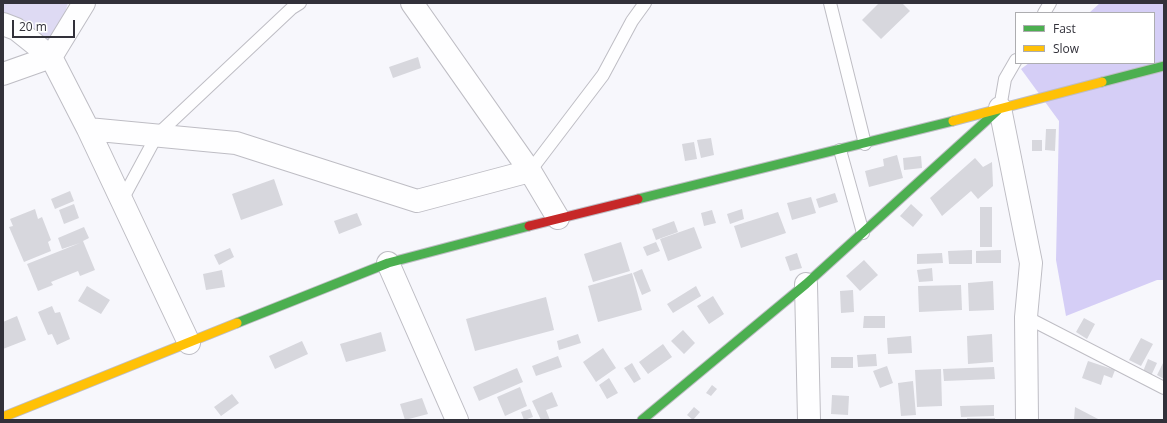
<!DOCTYPE html>
<style>
body{margin:0}
#map{position:relative;width:1167px;height:423px;overflow:hidden;background:#f7f7fc;font-family:"Open Sans",sans-serif}
canvas{display:block}
.frame{position:absolute;inset:0;border:4px solid #32313a;pointer-events:none}
.legend{position:absolute;left:1015px;top:12px;width:140px;height:52px;box-sizing:border-box;background:#fff;border:1px solid #adadb0;margin:0;padding:5px 7px;list-style:none;font-size:12px;color:#32313a}
.legend li{display:flex;align-items:center;gap:8px;height:20px}
.legend b{width:20px;border:1px solid #adadb0}
.scale{position:absolute;left:12px;top:20px;width:63px;height:18px;box-sizing:border-box;border:2px solid #32313a;border-top:0;padding-left:5px;font-size:12px;line-height:14px;white-space:nowrap;color:#32313a;-webkit-text-stroke:3px #fff;paint-order:stroke}
</style>
<div id="map">
<canvas width="1167" height="423"></canvas>
<div class="frame"></div>
<ul class="legend">
<li><b style="height:5px;background:#4caf50"></b>Fast</li>
<li><b style="height:5px;background:#ffc107"></b>Slow</li>
</ul>
<div class="scale">20 m</div>
</div>
<script>
const context = document.querySelector('canvas').getContext('2d');
context.lineJoin = 'round';
function paint(path, color) {
  context.fillStyle = color;
  context.fill(path, 'evenodd');
}
function shape(rows) {
  const path = new Path2D();
  for (const r of rows) {
    path.moveTo(r[0], r[1]);
    for (let i = 2; i < r.length; i += 2) path.lineTo(r[i], r[i + 1]);
  }
  return path;
}
function trace(path, color, width, dash) {
  context.strokeStyle = color;
  context.lineWidth = width;
  context.lineCap = dash ? 'butt' : 'round';
  context.setLineDash(dash || []);
  context.stroke(path);
}
const green = shape([
 [3,3,68,3,51,57,3,24]
]);
const forest = shape([
 [1100,3,1164,3,1164,280,1157,280,1066,316,1056,260,1059,121,1021,69,1029,63,1154,63,1154,13,1089,13]
]);
const building = shape([
 [879,3,902,3,910,11,881,39,862,20],
 [418,57,421,68,393,78,389,67],
 [1046,129,1056,129,1055,151,1045,150],
 [711,138,714,155,701,158,697,140],
 [1032,140,1042,140,1042,151,1032,151],
 [694,142,697,159,685,161,682,144],
 [897,155,903,178,869,187,865,171,884,166,883,159],
 [921,156,922,168,904,170,903,158],
 [975,158,983,167,992,162,993,186,978,199,971,191,942,216,930,198],
 [274,179,283,205,241,220,232,194],
 [70,191,74,201,55,209,51,199],
 [835,193,838,202,819,208,816,199],
 [811,197,816,213,792,220,787,203],
 [74,204,79,218,64,224,59,210],
 [911,204,923,215,913,227,900,216],
 [980,207,992,207,992,247,980,247],
 [35,209,38,219,42,217,51,240,48,242,51,251,24,262,9,227,13,226,10,219],
 [742,209,744,219,730,224,727,214],
 [712,210,716,223,704,226,701,213],
 [778,212,786,233,741,248,734,226],
 [357,213,362,225,339,234,334,221],
 [674,221,678,232,656,240,652,229],
 [84,227,89,238,83,241,95,270,80,276,78,271,51,282,53,285,38,291,27,264,80,243,62,249,58,238],
 [694,227,702,248,668,261,660,239],
 [621,242,630,271,593,282,584,254],
 [656,242,660,251,647,256,643,247],
 [230,248,234,257,219,265,214,255],
 [972,250,972,264,949,264,948,251],
 [1001,250,1001,263,976,263,976,251],
 [797,253,802,268,790,271,785,257],
 [942,253,943,263,917,264,917,254],
 [864,260,878,275,860,291,846,276],
 [932,268,933,281,919,282,917,270],
 [642,269,651,291,642,295,633,273],
 [222,270,225,287,206,290,203,274],
 [632,273,642,310,598,322,588,286],
 [993,281,994,310,969,311,968,283],
 [961,285,962,310,919,312,918,286],
 [87,286,110,300,101,314,78,301],
 [696,286,701,296,673,313,667,304],
 [853,290,854,312,841,313,840,291],
 [713,296,724,314,709,324,697,306],
 [546,297,554,330,475,351,466,319],
 [52,306,55,313,60,312,70,339,57,345,52,334,48,335,38,312],
 [17,316,26,340,3,349,3,322],
 [864,316,885,316,885,328,863,328],
 [1084,318,1095,324,1087,339,1076,332],
 [683,330,695,343,684,354,671,341],
 [381,332,386,351,346,362,340,344],
 [578,334,581,343,559,350,557,341],
 [992,334,993,362,968,364,967,336],
 [911,336,912,353,888,354,887,338],
 [1141,338,1153,344,1141,366,1129,360],
 [302,341,308,354,275,369,269,356],
 [663,344,672,357,648,374,639,362],
 [603,348,616,368,596,382,583,362],
 [876,354,877,366,858,367,857,355],
 [558,356,562,367,536,376,532,366],
 [831,357,853,357,853,368,831,368],
 [1148,359,1157,363,1150,378,1142,374],
 [1088,361,1115,370,1112,378,1104,375,1101,385,1082,378],
 [1164,361,1164,379,1157,375],
 [632,363,641,379,634,383,624,368],
 [887,366,893,383,880,388,873,371],
 [994,367,995,379,944,381,943,369],
 [517,368,523,382,479,401,473,387],
 [941,369,942,406,917,407,915,370],
 [609,378,618,393,607,399,599,385],
 [913,381,916,415,901,416,898,383],
 [712,385,717,389,711,396,706,393],
 [520,387,527,406,505,416,497,397],
 [552,392,558,406,546,410,550,420,541,420,532,401],
 [232,394,239,403,221,416,214,407],
 [832,395,849,396,848,415,831,414],
 [422,398,428,414,405,420,400,404],
 [994,405,994,416,961,417,960,406],
 [694,407,700,412,693,420,687,415],
 [1075,407,1100,420,1074,420],
 [530,409,533,417,524,420,521,412],
 [967,418,995,418,995,420,967,420]
]);
const lane = shape([
 [830,3,865,144],
 [1044,13,1050,3],
 [1000,108,1005,79,1016,60],
 [840,150,863,233],
 [530,171,603,75,632,21,645,3],
 [122,200,157,135,292,8,300,3],
 [1026,317,1164,388]
]);
const street = shape([
 [412,3,530,171,558,218],
 [3,24,16,29,51,57,88,129,189,343],
 [3,74,51,57,84,3],
 [1000,108,1031,263,1026,317,1027,420],
 [88,129,236,143,417,201,530,171],
 [388,263,457,420],
 [806,284,809,420]
]);
const fast = shape([
 [1102,82,1164,66],
 [638,199,953,121],
 [237,323,388,263,529,226],
 [642,420,806,284,997,111]
]);
const slow = shape([
 [953,121,1102,82],
 [3,417,237,323]
]);
const jam = shape([
 [529,226,638,199]
]);
paint(green, '#dedaf3');
paint(forest, '#d5cef6');
paint(building, '#d7d7dd');
trace(lane, '#bebdc4', 14);
trace(street, '#bebdc4', 24);
trace(fast, '#bebdc4', 11);
trace(slow, '#bebdc4', 11);
trace(jam, '#bebdc4', 11);
trace(lane, '#fefeff', 12);
trace(street, '#fefeff', 22);
trace(fast, '#4caf50', 9);
trace(slow, '#ffc107', 9);
trace(jam, '#c62828', 9);
</script>
